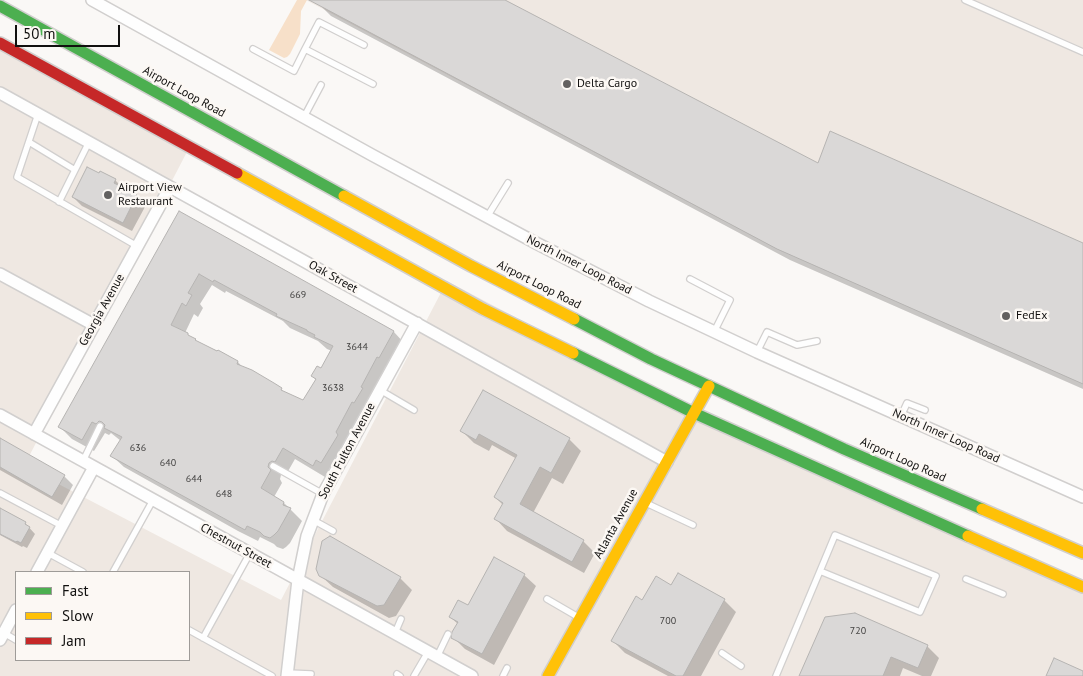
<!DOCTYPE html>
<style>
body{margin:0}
#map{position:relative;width:1083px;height:676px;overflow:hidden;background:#faf8f6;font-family:"PT Sans",sans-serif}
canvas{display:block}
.legend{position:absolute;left:15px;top:571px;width:175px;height:90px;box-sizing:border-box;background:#fcf8f4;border:1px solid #9e9b98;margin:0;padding:6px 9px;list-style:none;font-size:15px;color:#11100f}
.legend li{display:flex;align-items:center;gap:10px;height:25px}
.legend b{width:25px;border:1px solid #9e9b98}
.scale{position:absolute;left:15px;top:25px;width:105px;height:22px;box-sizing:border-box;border:2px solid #11100f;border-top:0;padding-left:6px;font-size:15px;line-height:18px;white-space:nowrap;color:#11100f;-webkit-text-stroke:4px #fcf8f4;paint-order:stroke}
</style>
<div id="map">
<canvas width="1083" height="676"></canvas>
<ul class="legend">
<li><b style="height:6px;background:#4caf50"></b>Fast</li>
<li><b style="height:6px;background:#ffc107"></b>Slow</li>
<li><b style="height:6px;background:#c62828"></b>Jam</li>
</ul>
<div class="scale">50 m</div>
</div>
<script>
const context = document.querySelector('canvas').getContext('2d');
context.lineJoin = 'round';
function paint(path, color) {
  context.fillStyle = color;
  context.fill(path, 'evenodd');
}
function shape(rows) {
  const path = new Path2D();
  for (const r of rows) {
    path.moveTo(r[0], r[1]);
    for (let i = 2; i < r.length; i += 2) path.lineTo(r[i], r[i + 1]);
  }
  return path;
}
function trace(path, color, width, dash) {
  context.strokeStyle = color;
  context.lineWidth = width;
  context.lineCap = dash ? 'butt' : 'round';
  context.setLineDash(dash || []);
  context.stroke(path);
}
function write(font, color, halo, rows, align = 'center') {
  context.font = font + ' "PT Sans",sans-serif';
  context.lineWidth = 5;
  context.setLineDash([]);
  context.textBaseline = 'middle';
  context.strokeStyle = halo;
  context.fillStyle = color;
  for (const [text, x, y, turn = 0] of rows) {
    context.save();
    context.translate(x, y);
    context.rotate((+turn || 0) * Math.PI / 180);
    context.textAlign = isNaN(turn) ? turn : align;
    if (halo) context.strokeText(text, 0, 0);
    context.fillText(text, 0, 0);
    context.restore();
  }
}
const built = shape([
 [306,0,1083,0,1083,384,777,249],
 [0,46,190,146,24,466,281,600,447,281,655,391,1083,591,1083,676,0,676],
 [16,572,189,572,189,660,16,660]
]);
const green = shape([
 [297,0,307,0,301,11,300,34,290,54,287,57,284,58,269,50]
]);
const shadow = shape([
 [321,0,503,0,819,165,1083,245,1083,389,790,260,331,16,319,4],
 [115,180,124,189,137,196,146,205,132,231,82,206,73,197],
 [180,213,394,332,405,344,333,474,328,471,325,477,295,459,287,473,285,473,281,475,280,479,282,483,274,497,284,503,302,521,290,543,286,547,283,549,277,547,274,544,260,537,258,541,238,531,124,467,112,456,121,441,111,433,109,435,105,433,94,451,72,439,60,427],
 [212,285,225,293,226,291,283,321,290,328,318,341,327,349,332,351,322,370,312,376,316,380,304,401,285,393,281,389,243,368,238,362,218,351,198,343,185,333,194,314,198,317,203,308,200,304],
 [462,431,569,439,581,451,563,484,552,478,533,513,583,541,595,553,584,573,507,531,496,519,503,505,495,497,517,459,492,445,489,451,474,443],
 [0,440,64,476,73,485,62,505,0,470],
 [0,510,25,523,35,534,27,548,23,546,22,547,0,535],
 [320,575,400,578,412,590,396,616,389,618,333,587],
 [524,575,536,586,494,665,465,649,453,637,458,624,450,617],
 [672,586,724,600,736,612,701,676,668,676,625,653,613,641,643,602],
 [927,646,939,658,931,676,922,676,903,668,900,676,800,676]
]);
const building = shape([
 [309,0,505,0,818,163,830,131,1083,243,1083,384,777,249,309,0],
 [87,167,99,173,100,171,116,179,114,183,137,195,123,223,72,197,87,167],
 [179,211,394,331,379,358,377,357,361,387,363,388,354,403,352,402,336,432,338,435,321,463,316,460,313,466,283,448,275,462,272,461,269,463,268,467,271,470,261,488,284,502,283,505,291,508,278,531,274,535,270,538,264,536,260,532,247,526,245,530,225,519,110,456,122,437,104,428,105,425,102,422,99,421,96,424,92,422,82,440,58,427,179,211],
 [199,274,213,282,214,280,277,314,276,316,307,330,307,331,315,335,314,337,333,346,321,368,317,366,311,376,316,379,303,400,281,390,282,388,274,383,252,370,237,364,238,361,218,350,217,351,195,340,196,339,188,335,188,333,171,325,182,303,186,306,192,295,188,293,199,274],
 [483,390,570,438,551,473,540,467,520,504,584,540,572,562,494,519,503,503,494,497,517,455,479,434,476,440,460,431,483,390],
 [0,438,65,475,52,497,0,467,0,438],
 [0,508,26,522,25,524,30,527,21,543,17,541,16,542,0,534,0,508],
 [330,536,401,577,384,605,377,606,319,576,316,569,322,541,330,536],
 [494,557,525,574,482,654,451,638,452,632,458,622,449,617,458,600,468,605,494,557],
 [678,573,725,599,683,676,676,676,611,641,636,596,642,600,656,576,671,585,678,573],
 [855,613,928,645,918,668,891,657,883,676,799,676,825,617,855,613],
 [1054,658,1083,671,1083,676,1046,676,1054,658]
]);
const lane = shape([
 [965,0,1083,52],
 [253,49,294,71,305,49,373,84],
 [305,49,319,22,364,45],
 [38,114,17,177,137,246],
 [304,117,321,85],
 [29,142,75,170],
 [59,202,89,142],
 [487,217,508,183],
 [690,279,730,300,714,332],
 [757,352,767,332,797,345,817,341],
 [380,390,414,410],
 [901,416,907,403,925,410],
 [83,461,100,426],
 [273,466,323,494],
 [0,493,62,526],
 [646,503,693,525],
 [313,520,333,531],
 [48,553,83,572],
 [113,572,153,500],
 [966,579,1003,594],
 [547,599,578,617],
 [189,630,272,676],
 [4,633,16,640],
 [395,633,401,619],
 [203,638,250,553],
 [722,653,741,666],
 [437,657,448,634],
 [287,673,311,674],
 [397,674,400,676],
 [414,676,428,652],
 [503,676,507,668],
 [776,676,820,571,835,535,936,576,920,612,820,571]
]);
const street = shape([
 [92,0,372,155,536,243,649,301,757,352,1083,497],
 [0,93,667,462],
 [0,274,94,325],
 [0,415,472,676],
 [34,434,170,187],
 [37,572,94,467],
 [0,640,16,610],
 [287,676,298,580,307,536,323,494,417,323]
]);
const fast = shape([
 [0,6,344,196],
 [574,319,651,359,844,449,982,509],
 [573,353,694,413,968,536]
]);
const slow = shape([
 [237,173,483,309,573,353],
 [344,196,471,266,574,319],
 [982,509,1083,553],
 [968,536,1083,587],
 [548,676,709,386]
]);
const jam = shape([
 [0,43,237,173]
]);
const markers = [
 [567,84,5,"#636160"],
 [108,195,5,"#636160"],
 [1006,316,5,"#636160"]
];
const numberNames = [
 ["669",298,295],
 ["3644",357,347],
 ["3638",333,388],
 ["636",138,448],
 ["640",168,463],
 ["644",194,479],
 ["648",224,494],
 ["700",668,621],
 ["720",858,631]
];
const poiNames = [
 ["Delta Cargo",577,84],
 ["Airport View",118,188],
 ["Restaurant",118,202],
 ["FedEx",1016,316]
];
const streetNames = [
 ["Airport Loop Road",184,92,29],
 ["North Inner Loop Road",579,265,27],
 ["Oak Street",333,277,29],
 ["Airport Loop Road",539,285,27],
 ["Georgia Avenue",102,310,-61],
 ["North Inner Loop Road",946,436,24],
 ["South Fulton Avenue",347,451,-62],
 ["Airport Loop Road",903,460,24],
 ["Atlanta Avenue",616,524,-61],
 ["Chestnut Street",236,546,29]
];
paint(built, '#efe8e2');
paint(green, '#f7e0c9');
paint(shadow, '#0003');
paint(building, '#dad8d7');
trace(building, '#b6b4b2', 1);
trace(lane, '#d1cfce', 8);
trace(street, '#d1cfce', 14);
trace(fast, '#d1cfce', 14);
trace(slow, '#d1cfce', 14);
trace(jam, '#d1cfce', 14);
trace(lane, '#fefefe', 5.5);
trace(street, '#fefefe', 11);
trace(fast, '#4caf50', 11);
trace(slow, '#ffc107', 11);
trace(jam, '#c62828', 11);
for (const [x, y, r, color] of markers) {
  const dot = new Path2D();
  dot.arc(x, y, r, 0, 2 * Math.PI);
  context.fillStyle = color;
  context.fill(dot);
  trace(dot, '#fcf8f4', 2);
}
write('10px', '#434241', null, numberNames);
write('12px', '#11100f', '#fcf8f4', poiNames, 'left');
write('12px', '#11100f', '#fcf8f4', streetNames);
</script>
